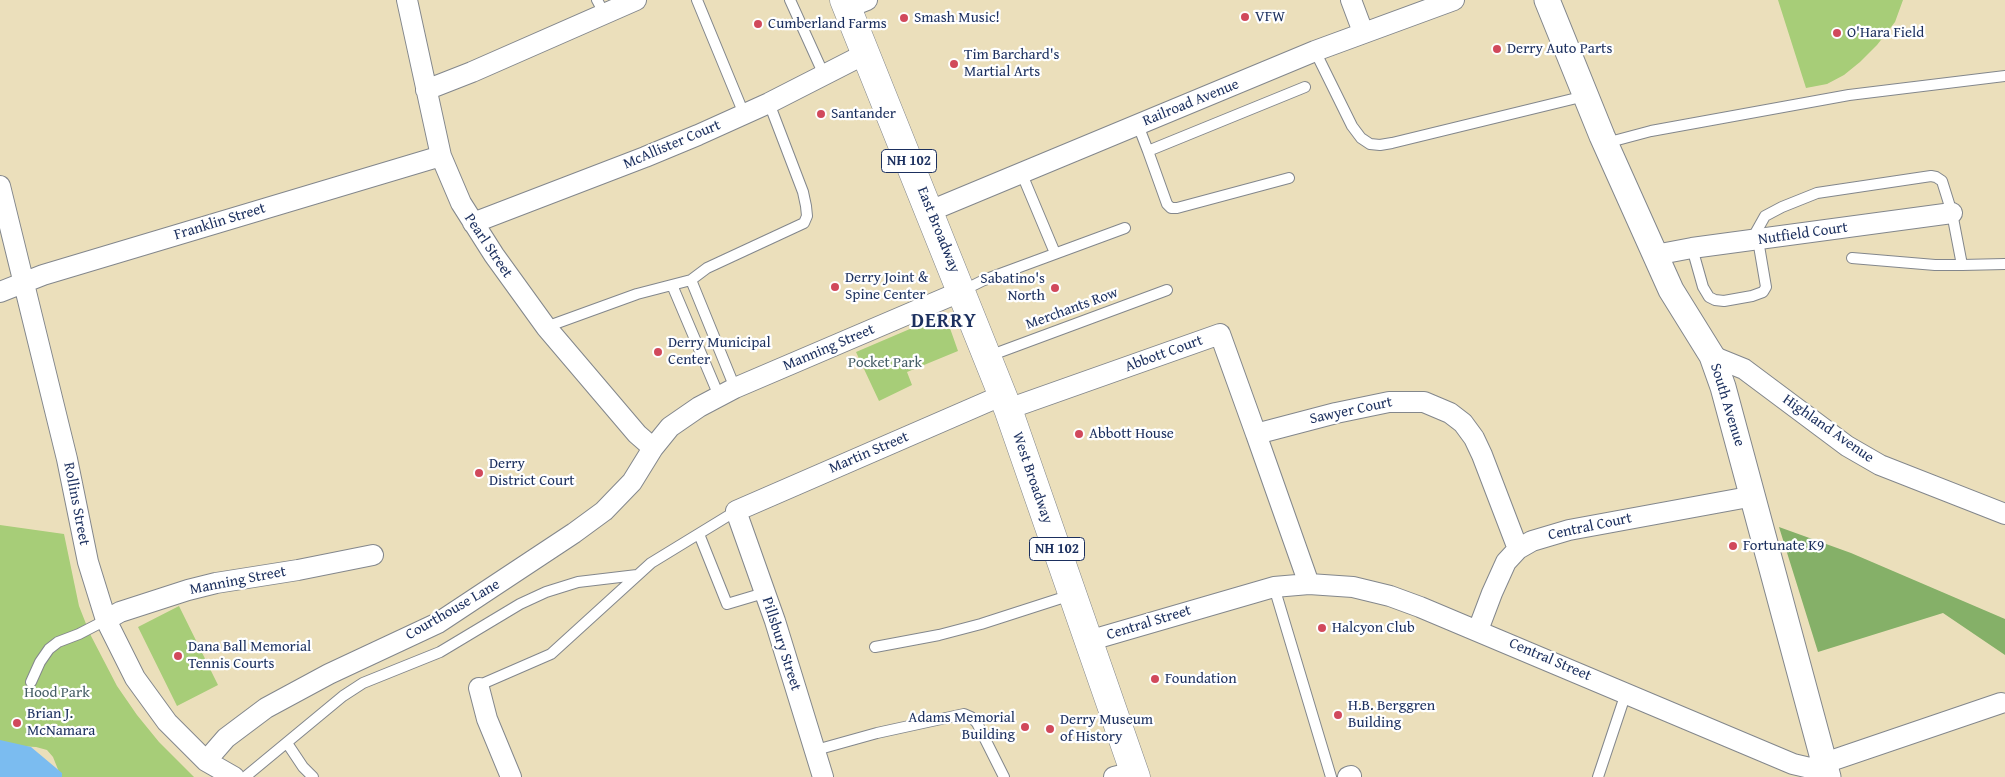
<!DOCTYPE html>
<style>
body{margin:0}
canvas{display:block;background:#ebdfbb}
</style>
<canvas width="2005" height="777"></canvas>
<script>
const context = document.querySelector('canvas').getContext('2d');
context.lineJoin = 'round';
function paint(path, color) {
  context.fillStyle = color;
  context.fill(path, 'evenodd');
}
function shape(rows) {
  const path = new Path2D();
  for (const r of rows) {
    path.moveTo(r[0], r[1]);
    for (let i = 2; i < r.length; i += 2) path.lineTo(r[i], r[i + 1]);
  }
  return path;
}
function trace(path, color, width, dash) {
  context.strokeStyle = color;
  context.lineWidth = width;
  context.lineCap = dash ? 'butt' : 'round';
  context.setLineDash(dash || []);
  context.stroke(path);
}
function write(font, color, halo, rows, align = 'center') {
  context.font = font + ' "Gentium Book Plus",serif';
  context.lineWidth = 4.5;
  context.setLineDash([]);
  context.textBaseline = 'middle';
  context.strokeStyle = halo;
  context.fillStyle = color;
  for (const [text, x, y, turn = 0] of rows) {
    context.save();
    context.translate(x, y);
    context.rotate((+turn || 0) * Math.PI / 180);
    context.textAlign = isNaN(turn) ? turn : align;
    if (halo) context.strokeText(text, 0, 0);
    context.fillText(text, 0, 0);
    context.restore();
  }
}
const green = shape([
 [1778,0,1903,0,1895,22,1877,45,1860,62,1844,75,1827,84,1806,88],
 [945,314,958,351,907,372,912,385,879,401,856,352],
 [0,525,64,534,79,606,90,634,117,686,137,715,159,742,194,777,61,777,53,757,47,750,36,747,0,745],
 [179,606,218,685,177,706,138,627]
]);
const forest = shape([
 [1779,527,1851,553,2005,619,2005,655,1943,613,1818,652]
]);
const water = shape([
 [0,740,31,747,62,773,62,777,0,777]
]);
const service = shape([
 [597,0,604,13],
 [697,0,744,114],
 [790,0,824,75],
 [1315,51,1352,126,1361,138,1370,144,1380,145,1392,143,1585,96],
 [1138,125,1148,151,1305,87],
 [1606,143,1651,131,1849,95,2005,76],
 [1148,151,1167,204,1171,208,1177,208,1289,178],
 [1021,172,1055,253],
 [1751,241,1765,216,1782,207,1817,193,1931,176,1936,177,1942,181,1952,213,1962,265,2005,264],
 [1692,248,1703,287,1709,297,1715,300,1724,301,1752,296,1763,292,1766,287,1758,240],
 [1852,258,1935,265,1962,265],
 [691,280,707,268,804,223,807,216,806,206,803,192,769,103],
 [672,285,719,396],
 [962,291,984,280,1125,228],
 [546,327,637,294,691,280,735,388],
 [989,356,1167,290],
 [699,534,727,604,764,593],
 [1274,587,1331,777],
 [875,647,939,635,981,624,1071,595],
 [31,682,40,662,49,649,58,642,79,634,106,620],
 [479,688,482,684,551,654,651,563,736,511],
 [287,743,303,767,313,777],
 [816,750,877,733,964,714,971,717,977,723,1004,777],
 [245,777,343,696,363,683,440,652,520,604,546,592,578,582,637,575],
 [1598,777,1626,693]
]);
const minor = shape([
 [407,0,441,156,461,203,494,255,546,327,637,434,653,448],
 [1351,0,1363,32],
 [847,8,867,0],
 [426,90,472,72,636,0],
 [0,186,67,459,88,562,106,620,135,678,167,722,206,761,234,777],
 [930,211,1315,51,1454,0],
 [473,223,645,157,698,135,769,103,865,54],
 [1655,255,1692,248,1952,213],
 [0,292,43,275,441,156],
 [1712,356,1744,369,1847,446,1880,465,2005,514],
 [1008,409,1220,334,1256,434],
 [1309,584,1256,434,1336,413,1389,402,1424,402,1450,413,1463,423,1474,438,1482,455,1518,549],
 [106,620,120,612,188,590,216,583,298,570,373,555],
 [1478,630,1492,593,1506,562,1518,549,1532,541,1569,530,1754,496],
 [1088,641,1274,587,1309,584,1353,587,1390,596,1420,607,1793,764,1810,768,2001,703],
 [479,688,487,719,511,777],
 [206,761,226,738,266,708,329,674,438,623,574,533,604,511,632,482,653,448,670,427,699,407,735,388,962,291],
 [823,777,775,621,736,511,1003,395],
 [1114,777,1134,772],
 [1348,777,1351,776]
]);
const tertiary = shape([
 [1547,0,1602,136,1671,290,1712,356,1723,387,1828,777]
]);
const primary = shape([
 [844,0,1008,409,1136,777]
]);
const markers = [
 [1245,17,5,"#d1495b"],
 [904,18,5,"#d1495b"],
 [758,24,5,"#d1495b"],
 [1837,33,5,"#d1495b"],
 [1497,49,5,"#d1495b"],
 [954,64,5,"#d1495b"],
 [821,114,5,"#d1495b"],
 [835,287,5,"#d1495b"],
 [1055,288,5,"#d1495b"],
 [658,352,5,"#d1495b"],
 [1079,434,5,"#d1495b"],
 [479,473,5,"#d1495b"],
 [1733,546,5,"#d1495b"],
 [1322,628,5,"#d1495b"],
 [178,656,5,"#d1495b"],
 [1155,679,5,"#d1495b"],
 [1338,715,5,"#d1495b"],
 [17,723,5,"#d1495b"],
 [1025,727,5,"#d1495b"],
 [1050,729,5,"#d1495b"]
];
const shields = [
 [909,161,55],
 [1057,549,55]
];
const shieldNames = [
 ["NH 102",909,161],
 ["NH 102",1057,549]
];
const poiNames = [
 ["VFW",1255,17],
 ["Smash Music!",914,18],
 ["Cumberland Farms",768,24],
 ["O'Hara Field",1847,33],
 ["Derry Auto Parts",1507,49],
 ["Tim Barchard's",964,55],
 ["Martial Arts",964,72],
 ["Santander",831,114],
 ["Derry Joint &",845,278],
 ["Spine Center",845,295],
 ["Sabatino's",1045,279,"right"],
 ["North",1045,296,"right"],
 ["Derry Municipal",668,343],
 ["Center",668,360],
 ["Abbott House",1089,434],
 ["Derry",489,464],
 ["District Court",489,481],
 ["Fortunate K9",1743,546],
 ["Halcyon Club",1332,628],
 ["Dana Ball Memorial",188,647],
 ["Tennis Courts",188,664],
 ["Foundation",1165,679],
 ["H.B. Berggren",1348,706],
 ["Building",1348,723],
 ["Brian J.",27,714],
 ["McNamara",27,731],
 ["Adams Memorial",1015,718,"right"],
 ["Building",1015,735,"right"],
 ["Derry Museum",1060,720],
 ["of History",1060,737]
];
const streetNames = [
 ["Railroad Avenue",1191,103,-22],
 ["McAllister Court",672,145,-23],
 ["Franklin Street",220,222,-17],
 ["East Broadway",938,230,68],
 ["Nutfield Court",1803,234,-8],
 ["Pearl Street",488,246,56],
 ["Merchants Row",1072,309,-20],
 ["Manning Street",829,348,-23],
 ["Abbott Court",1164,354,-20],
 ["South Avenue",1727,405,73],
 ["Sawyer Court",1351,411,-12],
 ["Highland Avenue",1828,429,35],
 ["Martin Street",869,453,-23],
 ["West Broadway",1032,478,71],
 ["Rollins Street",76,504,79],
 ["Central Court",1590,527,-12],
 ["Manning Street",238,581,-11],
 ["Courthouse Lane",453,610,-30],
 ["Central Street",1149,623,-17],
 ["Pillsbury Street",781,644,72],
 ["Central Street",1550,660,23]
];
const parkNames = [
 ["Pocket Park",885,363],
 ["Hood Park",57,693]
];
const districtNames = [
 ["DERRY",944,322]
];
paint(green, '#a7cd78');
paint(forest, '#85b068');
paint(water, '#7bbcf0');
trace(service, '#83878c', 12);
trace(minor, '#83878c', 22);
trace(tertiary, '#83878c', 27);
trace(primary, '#83878c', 29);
trace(service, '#fff', 10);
trace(minor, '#fff', 20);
trace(tertiary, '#fff', 25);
trace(primary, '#fff', 28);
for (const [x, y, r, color] of markers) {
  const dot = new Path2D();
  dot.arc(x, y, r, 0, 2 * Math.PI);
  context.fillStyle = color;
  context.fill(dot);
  trace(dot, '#fff', 2);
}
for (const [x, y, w] of shields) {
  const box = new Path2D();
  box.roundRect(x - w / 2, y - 11.5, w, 23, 4);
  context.fillStyle = '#fff';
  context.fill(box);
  trace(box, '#1b2f5e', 1);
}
write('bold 14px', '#1b2f5e', null, shieldNames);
write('15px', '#1b2f5e', '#fff', poiNames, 'left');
write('15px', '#1b2f5e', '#fff', streetNames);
write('15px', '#455e66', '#fff', parkNames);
context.letterSpacing = '1px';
write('bold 20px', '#1b2f5e', '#fff', districtNames);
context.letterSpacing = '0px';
</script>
